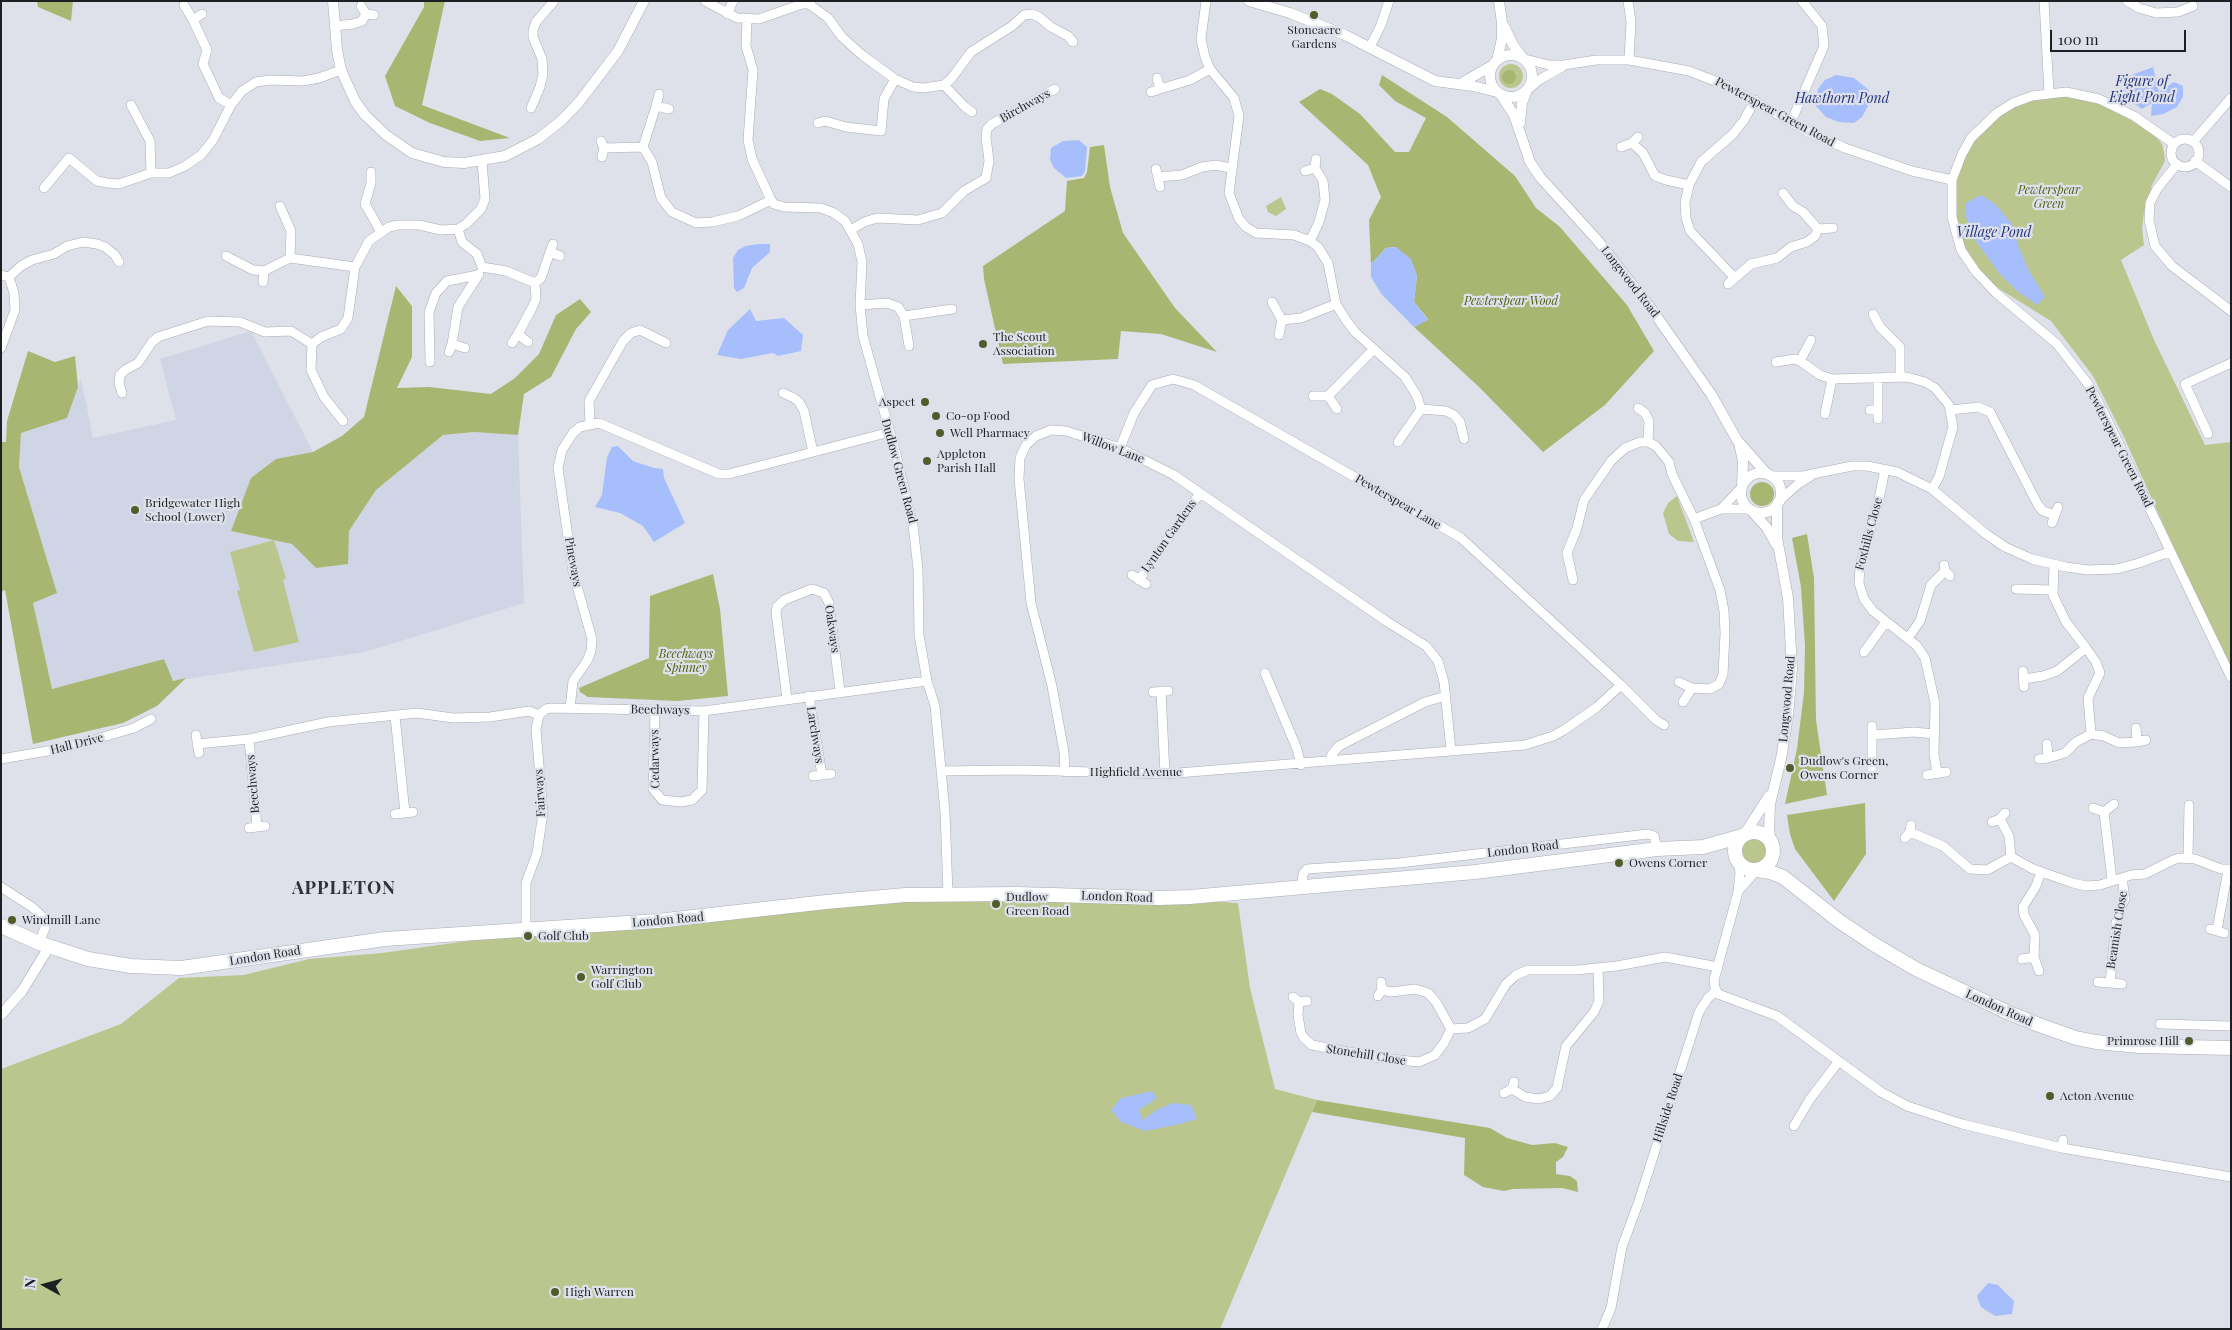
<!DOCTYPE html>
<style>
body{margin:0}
#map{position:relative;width:2232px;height:1330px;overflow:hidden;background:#dee1ea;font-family:"Playfair Display",serif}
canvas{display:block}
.frame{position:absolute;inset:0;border:2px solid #1d1f22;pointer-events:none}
.north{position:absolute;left:20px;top:1260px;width:50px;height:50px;-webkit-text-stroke:4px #dee1ea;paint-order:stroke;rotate:277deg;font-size:14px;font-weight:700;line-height:20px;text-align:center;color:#1d1f22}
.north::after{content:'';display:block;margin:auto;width:18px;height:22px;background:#1d1f22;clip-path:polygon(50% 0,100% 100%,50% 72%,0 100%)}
.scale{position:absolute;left:2050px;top:30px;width:136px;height:22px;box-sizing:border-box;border:2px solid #1d1f22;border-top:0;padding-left:6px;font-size:15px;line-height:18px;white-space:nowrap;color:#1d1f22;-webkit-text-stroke:4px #dee1ea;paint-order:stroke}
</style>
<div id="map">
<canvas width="2232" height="1330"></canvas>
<div class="frame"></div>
<div class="north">N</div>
<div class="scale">100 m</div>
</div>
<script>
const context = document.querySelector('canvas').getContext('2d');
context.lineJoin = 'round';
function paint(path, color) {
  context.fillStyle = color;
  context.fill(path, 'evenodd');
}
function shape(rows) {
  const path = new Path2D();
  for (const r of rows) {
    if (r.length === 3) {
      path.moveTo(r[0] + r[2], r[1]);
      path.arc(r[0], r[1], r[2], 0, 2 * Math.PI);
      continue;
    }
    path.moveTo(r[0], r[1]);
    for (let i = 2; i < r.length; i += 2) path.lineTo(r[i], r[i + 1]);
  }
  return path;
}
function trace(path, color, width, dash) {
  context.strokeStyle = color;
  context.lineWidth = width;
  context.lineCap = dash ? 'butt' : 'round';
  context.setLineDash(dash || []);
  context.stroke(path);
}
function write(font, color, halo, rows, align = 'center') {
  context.font = font + ' "Playfair Display",serif';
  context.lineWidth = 4.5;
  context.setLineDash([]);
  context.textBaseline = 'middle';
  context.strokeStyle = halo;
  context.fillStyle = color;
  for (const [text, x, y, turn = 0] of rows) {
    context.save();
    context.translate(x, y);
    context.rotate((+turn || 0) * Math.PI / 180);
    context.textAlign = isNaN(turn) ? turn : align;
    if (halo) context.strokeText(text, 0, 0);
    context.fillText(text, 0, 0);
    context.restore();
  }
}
const built = shape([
 [251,331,313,452,276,459,231,531,293,544,316,568,349,531,376,490,443,435,474,432,518,435,524,603,365,652,173,681,164,659,52,689,32,603,57,593,19,467,21,432,67,418,81,378,93,438,176,420,160,359]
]);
const green = shape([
 [1511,76,12],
 [2053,88,2086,94,2147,125,2162,144,2164,152,2165,161,2152,185,2144,212,2142,229,2144,245,2121,260,2154,340,2205,445,2231,442,2231,675,2124,437,2093,376,2051,321,2001,290,1977,271,1969,259,1952,208,1952,180,1986,121,2010,102],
 [1281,197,1286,209,1276,216,1268,212,1266,206],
 [1677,496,1694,542,1678,541,1669,534,1663,513,1668,503],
 [274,540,286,578,283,580,299,642,254,652,237,591,240,590,230,552],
 [1754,851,12],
 [1139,898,1238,903,1250,988,1275,1089,1317,1100,1220,1329,1,1329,1,1069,121,1024,179,978,244,975,309,959,382,953,560,928,826,902]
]);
const forest = shape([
 [37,1,73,1,71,21,38,7],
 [424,1,445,1,422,105,510,138,480,141,430,123,395,106,385,76,424,7],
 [1509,77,7],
 [1382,75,1447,117,1515,176,1536,208,1560,227,1627,305,1654,351,1605,405,1543,452,1478,386,1414,327,1428,319,1414,302,1417,275,1396,247,1386,248,1371,264,1369,220,1381,197,1368,165,1299,102,1320,89,1332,94,1360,114,1395,152,1409,152,1426,118,1395,101,1379,85],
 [1104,145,1110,187,1123,233,1175,308,1217,352,1161,334,1121,331,1118,359,1003,364,984,279,983,266,1065,211,1067,181,1084,178,1087,172,1090,147],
 [396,286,412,306,412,357,397,388,429,387,491,394,515,378,539,354,556,315,580,299,591,312,576,329,551,377,524,394,518,435,474,432,443,435,376,490,349,531,348,564,316,568,292,544,231,531,251,478,276,459,313,452,342,436,364,417],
 [28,351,55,362,75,356,78,387,67,418,21,433,19,467,57,593,33,603,52,689,164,659,173,681,186,678,157,706,123,723,33,744,5,590,1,592,1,442,6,442,7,421],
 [1762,494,12],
 [1807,534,1814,578,1816,720,1827,795,1785,804,1797,749,1804,692,1805,646,1801,587,1792,538],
 [713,574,720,609,728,696,677,701,588,697,580,692,579,688,649,658,650,596],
 [1865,803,1866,854,1834,901,1795,849,1790,834,1787,815],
 [1317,1100,1490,1128,1507,1138,1532,1145,1555,1143,1568,1147,1563,1157,1556,1162,1556,1174,1570,1176,1577,1181,1578,1192,1562,1188,1513,1189,1504,1191,1483,1187,1464,1175,1465,1138,1312,1112]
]);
const water = shape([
 [2153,67,2159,92,2174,82,2183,86,2183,97,2177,107,2163,114,2151,116,2152,103,2142,109,2129,100,2124,90,2129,76],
 [1836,75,1854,78,1869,90,1868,106,1862,117,1854,123,1839,122,1826,117,1815,105,1818,89,1825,80],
 [1079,140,1087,147,1085,171,1082,176,1066,178,1054,168,1050,160,1051,148,1063,141],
 [1981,195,1995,204,2012,224,2018,245,2028,269,2045,297,2037,305,2017,291,1999,273,1972,236,1966,217,1966,203],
 [758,244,770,244,770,252,752,268,744,288,737,292,734,288,733,258,738,250,746,246],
 [1396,247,1411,259,1417,275,1414,302,1428,320,1414,327,1382,295,1371,277,1371,264,1386,248],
 [750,309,756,321,784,318,803,335,801,351,778,356,773,353,741,359,717,355,728,330],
 [618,446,633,461,654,468,663,469,664,478,685,523,654,542,643,526,620,513,595,507,602,495,607,457,612,447],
 [1152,1091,1157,1098,1139,1110,1143,1120,1155,1111,1172,1103,1191,1105,1197,1119,1180,1124,1145,1131,1121,1122,1111,1110,1121,1098],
 [1988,1283,1998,1285,2014,1301,2012,1314,1995,1316,1981,1307,1977,1296]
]);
const minor = shape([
 [705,1,737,18,759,19,802,4,809,4,811,1],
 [1206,1,1201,39,1205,57,1210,69,1234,98,1239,116,1229,193,1239,219,1246,227,1256,233,1294,235,1310,241,1318,247,1328,263,1336,304,1346,320,1355,332,1405,377,1417,396,1421,409,1446,411,1454,415,1460,422,1464,439],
 [1628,1,1631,22,1629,60],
 [2044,1,2049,93],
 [2127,1,2139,8,2156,13,2178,12,2193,6],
 [809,4,828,18,842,37,862,55,895,79,913,87,924,88,944,85,951,79,971,52,1012,26,1024,15,1032,14,1039,17,1051,27,1068,36,1073,42],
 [184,5,193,20,202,14],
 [361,6,366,14,374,15],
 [727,14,733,1],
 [747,19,746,46,753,70,748,140,752,159,771,200,774,204,784,207,821,208,834,213,845,221,858,244,862,262,860,305,863,336,896,454,913,525,918,569,919,635,927,681,935,706,945,812,948,894],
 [193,20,207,50,203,64,219,98,231,105],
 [334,26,353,24,362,21,366,14],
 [1370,47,1381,25,1389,1],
 [1525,59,1549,65,1564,65,1596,60,1629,60,1689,71,1728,86,1808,132,1845,148,1912,171,1952,180],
 [944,85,965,107,972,112],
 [1160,89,1190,80,1210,69],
 [1529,89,1539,80,1562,67],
 [1151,92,1160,89,1157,78],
 [659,94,656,106,669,109],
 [131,105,150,141,151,173],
 [656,106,643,147,652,162,661,198,672,212,696,223,712,222,738,216,771,200],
 [531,108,540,87,543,74,542,59,533,37,533,30,536,22,554,1],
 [1791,122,1824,46,1822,26,1802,1],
 [818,123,825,121,846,127,881,131,884,99,895,79],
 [2185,153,14],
 [601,141,604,148,602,157],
 [2193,142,2231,98],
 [1632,143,1643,153,1655,176,1666,180,1689,185],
 [2174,144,2134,116,2099,99,2066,92,2032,96,2013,103,1997,113,1971,138,1962,154,1952,180,1952,217,1961,250,1976,272,1996,293,2057,344,2088,384,2102,409,2231,677],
 [1621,147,1632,143,1638,137],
 [604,148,643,147],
 [2195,161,2231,187],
 [2177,164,2157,189,2150,203,2149,220,2155,246,2172,266,2231,311],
 [1156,169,1160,187],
 [1305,171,1315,168,1316,159],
 [371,172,371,183,365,204,381,232],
 [1158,177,1182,175,1202,167,1216,165,1230,168],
 [44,188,69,158,97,181,107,183,119,184,151,173,169,173,185,166,201,155,213,140,231,105,242,91,256,82,270,80,303,81,319,78,341,70],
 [280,206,291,231,290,258],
 [458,229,462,242,477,254,482,267,506,271,535,283],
 [1818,229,1833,228],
 [851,230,864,222,877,218,918,220,942,213,964,191,986,178,989,161,986,137,987,129,992,124,1055,89],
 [1310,241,1319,222,1325,200,1323,181,1315,168],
 [553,244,550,252,560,256],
 [226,256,253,270,264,271,290,258,355,267],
 [1,275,9,277,21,266,32,260,54,254,67,246,83,242,97,244,105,247,115,255,119,262],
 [1734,277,1690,231,1686,218,1685,203,1689,185,1701,162,1733,134,1744,120,1755,100],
 [263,282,264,271],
 [1728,284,1751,264,1777,258,1791,247,1807,242,1815,236,1818,229,1803,212,1793,206,1783,193],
 [1272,302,1282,320,1279,335],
 [860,305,887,303,898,307,904,316,909,346],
 [1873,314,1880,327,1900,347,1900,377],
 [904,316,952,309],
 [1282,320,1301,318,1336,304],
 [518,334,532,308,536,299,535,283,541,278,550,252],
 [512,343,518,334,528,342],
 [312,344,311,370,324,397,343,421],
 [452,344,458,307,479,274],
 [1,348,15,310,14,293,9,277],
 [449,352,452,344,465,348],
 [1800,361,1811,340],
 [430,362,429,312,436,293,447,281,478,275],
 [1776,362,1795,359,1800,361,1820,375,1832,379,1907,377,1925,382,1935,388,1949,405,1953,427,1939,477,1932,489],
 [122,393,119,383,120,375,125,370,138,363,152,342,158,337,208,321,240,322,265,332,291,331,312,344,321,337,341,329,348,318,355,267,369,241,389,227,398,225,419,225,441,230,458,229,466,224,481,209,485,199,482,161],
 [783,393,794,398,799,402,804,411,813,452],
 [1313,396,1328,396,1337,409],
 [1328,396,1374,349],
 [1638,408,1645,413,1649,421,1648,442],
 [1870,410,1878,410,1878,419],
 [1878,410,1878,379],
 [1951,410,1978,407,1990,412,2038,505,2043,511,2055,515],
 [1825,414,1832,379],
 [590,423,589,401,623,341,631,333,640,330,666,343],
 [2208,434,2185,384,2231,363],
 [1398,442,1421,409],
 [1120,448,1134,413,1152,385,1173,379,1194,385,1461,538,1621,685,1656,720,1664,725],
 [1885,469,1879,499,1860,566,1859,583,1864,599,1873,611,1917,646,1925,658,1935,703,1934,754,1937,773],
 [1770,476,1803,476,1852,466,1867,466,1897,472,1932,489,1986,534,2005,547,2032,559,2066,567,2088,570,2117,569,2139,563,2169,552],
 [1778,502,1798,484,1811,476],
 [1721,509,1750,509],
 [2052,523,2058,507],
 [1944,565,1945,571,1950,576],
 [1132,575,1146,584],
 [1139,580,1200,493],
 [1573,580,1567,553,1577,528,1584,500,1611,461,1625,448,1640,442,1648,442,1656,446,1669,462,1672,474,1694,519,1721,509,1741,488],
 [2016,589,2052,590],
 [1908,638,1920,621,1931,585,1945,571],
 [2086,648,2096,662,2100,673,2088,698,2091,734],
 [1864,652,1886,622],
 [2023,671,2024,687],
 [1265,673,1297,749,1301,765],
 [2024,679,2043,676,2057,671,2086,648,2066,622,2053,595,2054,565],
 [1679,682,1692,688,1710,689,1719,684,1723,675,1725,633,1724,611,1720,590,1694,519],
 [1161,691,1165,774],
 [1153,692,1168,691],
 [809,696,822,775],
 [787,699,776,612,777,607,784,600,812,589,824,593,829,603,840,691],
 [1683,702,1692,688],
 [570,709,573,681,587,661,591,651,592,639,573,572,558,468,562,450,573,433,580,427,599,423,719,474,729,474,890,432],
 [655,710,653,789,662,800,681,802,692,800,702,790,704,711],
 [395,716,405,813],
 [1872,726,1872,771],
 [2136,728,2137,742,2146,740],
 [196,735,199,753],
 [1873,735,1914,732,1934,734],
 [249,739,257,827],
 [197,744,249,739,328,722,417,713,453,718,490,717,529,711,539,715,546,709,551,708,704,711,927,681],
 [2048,758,2065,753,2076,742,2091,734,2104,736,2119,743,2137,742],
 [1,759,65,748,134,728,151,719],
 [2039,759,2048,758,2047,744],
 [1330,761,1332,754,1339,746,1425,702,1446,696],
 [941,771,1020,770,1165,774,1525,745,1553,736,1564,730,1597,707,1621,685],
 [1065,772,1064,752,1052,686,1031,603,1019,479,1020,458,1026,445,1036,436,1051,430,1066,431,1120,448,1174,475,1386,621,1426,646,1438,661,1444,682,1451,750],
 [1927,775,1946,772],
 [813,776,831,774],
 [2093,808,2104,812,2114,804],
 [2104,812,2112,880],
 [395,814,413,812],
 [2000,819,2009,836,2011,857],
 [1992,822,2000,819,2005,813],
 [249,828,265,826],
 [1910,832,1943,846,1970,869,1987,870,2011,857,2033,869,2073,883,2086,886,2100,885,2131,875,2145,874,2173,860,2180,858,2195,859,2221,869,2231,869],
 [1905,838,1910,832,1911,825],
 [2188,858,2189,805],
 [1738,862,1740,872,1738,892,1714,980,1715,988,1718,994,1777,1016,1881,1092,1907,1106,1962,1124,2062,1148],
 [1302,886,1303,874,1307,869,1399,863,1648,834,1654,836,1657,849],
 [1,887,32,907,44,918,45,928,39,943],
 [1739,890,1756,871],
 [526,929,526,883,537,853,543,813,536,729,539,715],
 [2210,929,2224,933],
 [2217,930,2228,870],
 [2034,957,2035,935,2024,915,2023,907,2036,886,2041,872],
 [2022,959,2034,957,2039,971],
 [2098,982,2122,984],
 [2110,983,2116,923,2125,898,2122,878],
 [1382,990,1391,992,1415,989,1428,993,1436,1002,1451,1029],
 [1378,996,1382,990,1381,982],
 [1293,997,1299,1002,1307,1001],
 [1299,1002,1298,1015,1301,1033,1304,1038,1312,1045,1380,1058,1419,1062,1435,1055,1444,1043,1451,1029,1468,1028,1485,1019,1506,984,1516,975,1528,970,1577,970,1617,966,1665,957,1718,967],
 [2160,1024,2231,1026],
 [1512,1089,1525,1097,1539,1099,1550,1096,1557,1088,1566,1046,1594,1012,1599,1001,1598,968],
 [1504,1093,1512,1089,1514,1082],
 [1794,1126,1810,1099,1839,1061],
 [2063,1140,2062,1148,2231,1177],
 [1602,1329,1611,1308,1622,1247,1639,1201,1699,1012,1708,998,1716,991]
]);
const tertiary = shape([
 [333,1,337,50,341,70,355,101,365,115,386,135,412,153,444,162,464,163,505,156,538,139,561,121,580,101,618,51,644,1],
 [1249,1,1290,13,1345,35,1435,81,1473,86,1497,92],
 [1504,26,1513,45,1523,58],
 [1511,76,21],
 [1497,61,1502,38,1502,23,1499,1],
 [1460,84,1493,65],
 [1501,95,1514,115,1530,162,1540,177,1598,241,1650,307,1711,394,1737,440,1767,474],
 [1520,123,1522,103,1526,93],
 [1739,443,1743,461,1742,486],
 [1761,493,20],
 [1751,510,1767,528,1776,544],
 [1744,835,1769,796],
 [1771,843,1769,829,1770,804,1781,759,1788,716,1792,669,1788,598,1777,538,1777,504],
 [1,1015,22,991,49,947]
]);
const trunk = shape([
 [1754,851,19],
 [1758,870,1770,872,1783,877,1839,921,1875,945,1916,969,2007,1012,2039,1025,2076,1038,2096,1042,2139,1046,2231,1048],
 [1,926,39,943,88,959,131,966,181,968,385,939,657,921,826,902,905,895,1017,894,1159,898,1190,897,1475,872,1657,849,1703,847,1742,836]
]);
const markers = [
 [1314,15,5,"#525b2a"],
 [983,344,5,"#525b2a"],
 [925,402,5,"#525b2a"],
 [936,416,5,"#525b2a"],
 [940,433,5,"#525b2a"],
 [927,461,5,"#525b2a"],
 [135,510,5,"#525b2a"],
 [1790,768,5,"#525b2a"],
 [1619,863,5,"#525b2a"],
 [996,904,5,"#525b2a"],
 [12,920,5,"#525b2a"],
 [528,936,5,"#525b2a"],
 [581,977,5,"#525b2a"],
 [2189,1041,5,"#525b2a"],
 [2050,1096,5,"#525b2a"],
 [555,1292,5,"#525b2a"]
];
const poiNames = [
 ["Stoneacre",1314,30,"center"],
 ["Gardens",1314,44,"center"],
 ["The Scout",993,337],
 ["Association",993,351],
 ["Aspect",915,402,"right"],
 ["Co-op Food",946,416],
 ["Well Pharmacy",950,433],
 ["Appleton",937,454],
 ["Parish Hall",937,468],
 ["Bridgewater High",145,503],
 ["School (Lower)",145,517],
 ["Dudlow's Green,",1800,761],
 ["Owens Corner",1800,775],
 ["Owens Corner",1629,863],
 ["Dudlow",1006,897],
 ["Green Road",1006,911],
 ["Windmill Lane",22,920],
 ["Golf Club",538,936],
 ["Warrington",591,970],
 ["Golf Club",591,984],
 ["Primrose Hill",2179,1041,"right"],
 ["Acton Avenue",2060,1096],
 ["High Warren",565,1292]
];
const streetNames = [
 ["Birchways",1025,106,-29],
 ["Pewterspear Green Road",1775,112,28],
 ["Longwood Road",1630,282,52],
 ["Pewterspear Green Road",2119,447,63],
 ["Willow Lane",1113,448,21],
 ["Dudlow Green Road",899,471,75],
 ["Pewterspear Lane",1398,502,30],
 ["Foxhills Close",1869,534,-75],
 ["Lynton Gardens",1169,536,-55],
 ["Pineways",573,562,80],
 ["Oakways",832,629,82],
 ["Longwood Road",1787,699,-85],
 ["Beechways",660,710,1],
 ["Larchways",815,735,81],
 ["Hall Drive",77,744,-14],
 ["Cedarways",655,759,-91],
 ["Highfield Avenue",1136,772],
 ["Beechways",253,784,-95],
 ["Fairways",540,793,-93],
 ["London Road",1523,849,-7],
 ["London Road",1117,897,2],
 ["London Road",668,920,-5],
 ["Beamish Close",2117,930,-81],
 ["London Road",265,956,-9],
 ["London Road",1999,1008,24],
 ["Stonehill Close",1366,1055,9],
 ["Hillside Road",1668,1108,-72]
];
const parkNames = [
 ["Pewterspear",2049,190],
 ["Green",2049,204],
 ["Pewterspear Wood",1511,301],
 ["Beechways",686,654],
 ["Spinney",686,668]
];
const waterNames = [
 ["Figure of",2142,82],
 ["Eight Pond",2142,98],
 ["Hawthorn Pond",1842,99],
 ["Village Pond",1994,233]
];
const districtNames = [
 ["APPLETON",344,888]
];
paint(built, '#cfd5e5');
paint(green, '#bac68d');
paint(forest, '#a9b672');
paint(water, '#a7befc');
trace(minor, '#a9acb4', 10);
trace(tertiary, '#a9acb4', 11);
trace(trunk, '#a9acb4', 15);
trace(minor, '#fff', 9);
trace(tertiary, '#fff', 10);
trace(trunk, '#fff', 14);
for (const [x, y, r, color] of markers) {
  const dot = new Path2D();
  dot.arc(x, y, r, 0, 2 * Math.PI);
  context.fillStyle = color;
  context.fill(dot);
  trace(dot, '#dee1ea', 2);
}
write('12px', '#1d1f22', '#dee1ea', poiNames, 'left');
write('12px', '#1d1f22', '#dee1ea', streetNames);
write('italic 12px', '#515c0d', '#dee1ea', parkNames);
write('italic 14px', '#23347b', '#dee1ea', waterNames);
context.letterSpacing = '1px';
write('bold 18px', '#2f3238', '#dee1ea', districtNames);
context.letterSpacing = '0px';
</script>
